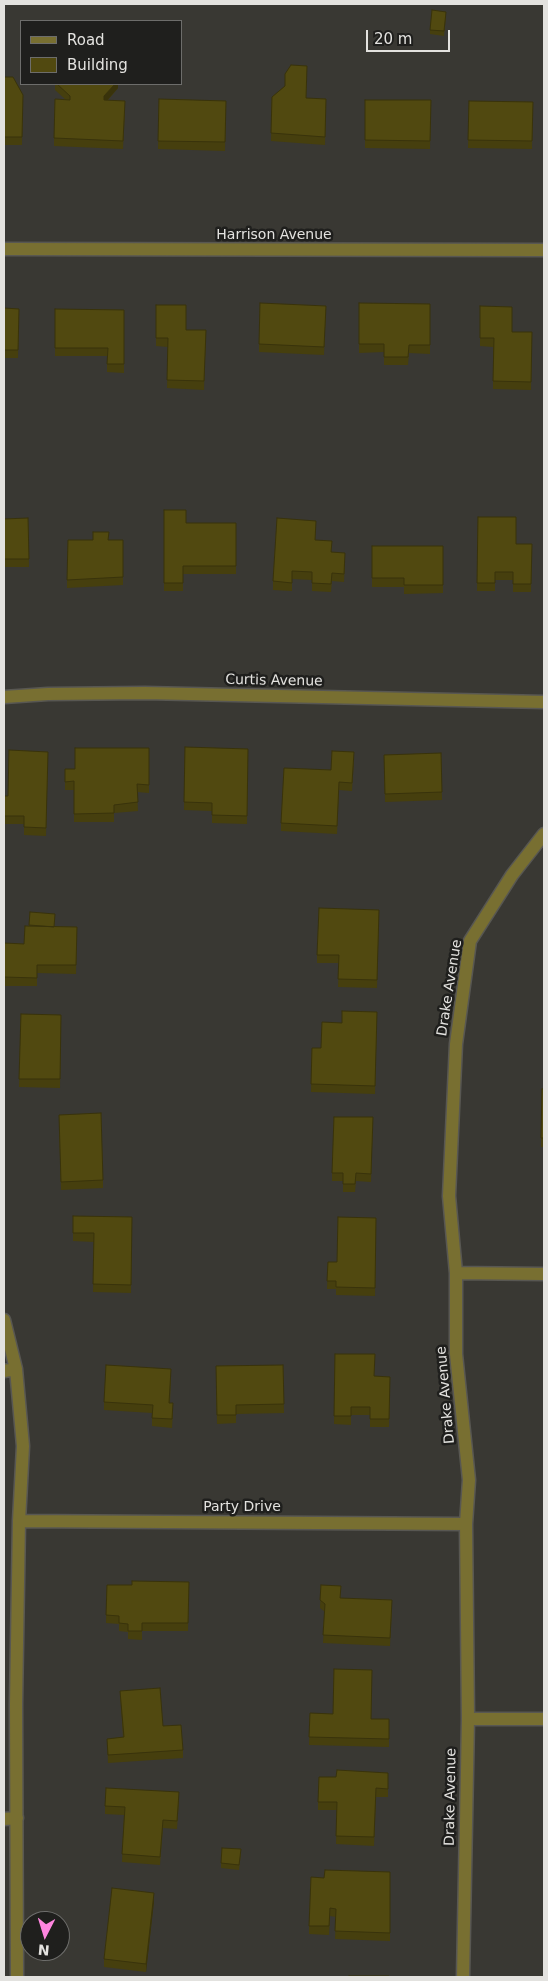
<!DOCTYPE html>
<style>
body{margin:0}
#map{position:relative;width:548px;height:1981px;overflow:hidden;background:#393833;font-family:"DejaVu Sans",sans-serif}
canvas{display:block}
.frame{position:absolute;inset:0;border:5px solid #e3e2df;pointer-events:none}
.legend{position:absolute;left:20px;top:20px;width:162px;height:65px;box-sizing:border-box;background:#1f1f1d;border:1px solid #6d6d6b;margin:0;padding:6px 9px;list-style:none;font-size:15px;color:#e3e2df}
.legend li{display:flex;align-items:center;gap:10px;height:25px}
.legend b{width:25px;border:1px solid #6d6d6b}
.north{position:absolute;left:20px;top:1911px;width:50px;height:50px;box-sizing:border-box;background:#1f1f1d;border:1px solid #6d6d6b;border-radius:50%;rotate:185deg;font-size:14px;font-weight:700;line-height:20px;text-align:center;color:#e3e2df}
.north::after{content:'';display:block;margin:auto;width:18px;height:22px;background:#fe85df;clip-path:polygon(50% 0,100% 100%,50% 72%,0 100%)}
.scale{position:absolute;left:366px;top:30px;width:84px;height:22px;box-sizing:border-box;border:2px solid #e3e2df;border-top:0;padding-left:6px;font-size:15px;line-height:18px;white-space:nowrap;color:#e3e2df;-webkit-text-stroke:4px #1f1f1d;paint-order:stroke}
</style>
<div id="map">
<canvas width="548" height="1981"></canvas>
<div class="frame"></div>
<ul class="legend">
<li><b style="height:6px;background:#786f31"></b>Road</li>
<li><b style="height:14px;background:#514910"></b>Building</li>
</ul>
<div class="north">N</div>
<div class="scale">20 m</div>
</div>
<script>
const context = document.querySelector('canvas').getContext('2d');
context.lineJoin = 'round';
function shape(rows) {
  const path = new Path2D();
  for (const r of rows) {
    path.moveTo(r[0], r[1]);
    for (let i = 2; i < r.length; i += 2) path.lineTo(r[i], r[i + 1]);
  }
  return path;
}
function trace(path, color, width, dash) {
  context.strokeStyle = color;
  context.lineWidth = width;
  context.lineCap = dash ? 'butt' : 'round';
  context.setLineDash(dash || []);
  context.stroke(path);
}
function paint(path, color) {
  context.fillStyle = color;
  context.fill(path, 'evenodd');
}
function write(font, color, halo, rows, align = 'center') {
  context.font = font + ' "DejaVu Sans",sans-serif';
  context.lineWidth = 5;
  context.setLineDash([]);
  context.textBaseline = 'middle';
  context.strokeStyle = halo;
  context.fillStyle = color;
  for (const [text, x, y, turn = 0] of rows) {
    context.save();
    context.translate(x, y);
    context.rotate((+turn || 0) * Math.PI / 180);
    context.textAlign = isNaN(turn) ? turn : align;
    if (halo) context.strokeText(text, 0, 0);
    context.fillText(text, 0, 0);
    context.restore();
  }
}
const minor = shape([
 [4,249,544,250],
 [4,697,48,694,145,693,544,702],
 [456,1273,544,1274],
 [4,1320,16,1369,23,1446,19,1521,16,1704,17,1977],
 [4,1371,16,1369],
 [19,1521,466,1524],
 [468,1719,544,1719],
 [4,1819,17,1818],
 [463,1977,468,1719,466,1524,469,1480,456,1354,456,1273,449,1196,456,1044,470,941,512,875,544,834]
]);
const wall = shape([
 [446,16,444,36,430,34,430,30],
 [4,77,23,95,22,145,4,145],
 [55,84,118,84,118,88,108,100,125,109,123,149,54,146,54,138,66,100,55,90],
 [285,86,306,98,326,99,325,145,271,141,272,97],
 [159,99,226,101,225,151,158,149],
 [365,100,431,100,430,149,365,148],
 [469,101,533,102,532,149,468,148],
 [359,303,430,304,430,354,409,353,408,365,384,365,384,352,359,353],
 [156,305,186,330,206,330,204,390,167,388,168,347,156,346],
 [326,306,324,355,259,352,259,344],
 [480,306,512,332,532,332,531,390,493,389,493,347,480,346],
 [4,308,19,309,18,358,4,358],
 [55,309,124,310,124,373,107,372,107,356,55,356],
 [164,510,186,523,236,523,236,574,183,574,183,591,164,591],
 [478,517,516,544,532,544,531,592,513,592,513,580,495,580,495,591,477,591],
 [28,518,29,567,4,567,4,519],
 [108,540,123,540,123,585,67,588,67,580],
 [315,540,345,561,344,582,332,581,331,592,312,591,312,580,292,579,292,591,273,590,273,581],
 [372,546,443,546,443,593,404,594,404,587,372,587],
 [185,747,248,749,247,824,212,823,212,811,184,810],
 [149,748,149,793,137,792,138,811,114,813,114,822,74,822,74,790,65,790,65,769,75,769],
 [48,752,46,836,24,835,24,824,4,824,4,796,8,796],
 [441,753,442,800,385,802,384,755],
 [354,760,352,791,339,790,337,834,281,831,281,823,331,770],
 [379,910,377,988,338,987,339,963,317,963,317,955],
 [30,912,55,927,77,927,76,974,37,973,37,986,4,986,4,943,24,944,29,926],
 [377,1012,375,1094,311,1092,312,1048,321,1048,342,1023],
 [21,1014,61,1015,60,1088,19,1087],
 [542,1089,544,1089,544,1147,541,1147],
 [373,1117,371,1182,356,1181,355,1192,343,1192,343,1181,332,1181,332,1173],
 [59,1123,103,1180,103,1188,61,1190],
 [73,1216,132,1217,131,1293,93,1292,94,1242,73,1241],
 [376,1218,375,1296,336,1295,336,1289,327,1289,328,1262,337,1262],
 [335,1354,374,1376,390,1377,389,1427,370,1427,370,1415,351,1415,351,1425,334,1424],
 [283,1365,284,1413,236,1414,236,1423,217,1424,216,1366],
 [171,1377,170,1403,173,1411,172,1428,152,1426,152,1413,104,1410,104,1402],
 [189,1582,188,1631,142,1631,142,1640,128,1639,128,1632,119,1631,119,1624,106,1623,107,1585,132,1585],
 [321,1585,341,1598,392,1608,390,1646,323,1643,325,1612,320,1608],
 [120,1691,163,1726,183,1750,183,1758,108,1763,107,1739,123,1737],
 [310,1713,371,1719,389,1719,389,1747,309,1745],
 [388,1773,388,1797,376,1797,374,1846,336,1844,337,1810,318,1810,318,1802,336,1777],
 [179,1800,177,1829,163,1828,160,1865,122,1862,124,1815,105,1814,105,1806],
 [241,1853,239,1870,221,1868,221,1863],
 [390,1872,390,1941,335,1939,336,1917,330,1916,329,1935,309,1934,309,1926,324,1878],
 [154,1901,146,1972,104,1967,104,1959]
]);
const shadedWall = shape([
 [115,84,118,84,118,88,104,104,104,96],
 [154,1893,154,1901,146,1972,146,1964]
]);
const building = shape([
 [432,10,446,12,444,31,430,30,432,10],
 [291,65,307,66,306,98,326,99,325,137,271,133,272,97,285,86,285,74,291,65],
 [4,77,13,77,23,95,22,137,4,137,4,77],
 [57,84,115,84,104,96,104,100,125,101,123,141,54,138,55,99,70,100,70,96,57,84],
 [159,99,226,101,225,142,158,141,159,99],
 [365,100,431,100,430,141,365,140,365,100],
 [469,101,533,102,532,141,468,140,469,101],
 [260,303,326,306,324,347,259,344,260,303],
 [359,303,430,304,430,345,409,345,408,357,384,357,384,344,359,344,359,303],
 [156,305,186,305,186,330,206,330,204,381,167,380,168,338,156,338,156,305],
 [480,306,512,307,512,332,532,332,531,382,493,381,494,338,480,338,480,306],
 [4,308,19,309,18,350,4,350,4,308],
 [55,309,124,310,124,364,107,364,108,348,55,348,55,309],
 [164,510,186,510,186,523,236,523,236,566,183,566,183,583,164,583,164,510],
 [478,517,516,517,516,544,532,544,531,584,513,584,513,572,495,572,495,583,477,583,478,517],
 [28,518,29,559,4,559,4,519,28,518],
 [277,518,316,521,315,540,332,541,331,552,345,553,344,574,332,573,331,584,312,583,312,572,292,571,292,583,273,581,277,518],
 [93,532,109,532,108,540,123,540,123,577,67,580,68,540,93,540,93,532],
 [372,546,443,546,443,585,404,585,404,578,372,578,372,546],
 [185,747,248,749,247,816,212,815,212,803,184,802,185,747],
 [75,748,149,748,149,785,137,784,138,802,114,805,114,813,74,814,74,781,65,782,65,769,75,769,75,748],
 [9,750,48,752,46,828,24,827,24,816,4,816,4,796,8,796,9,750],
 [332,751,354,752,352,783,339,782,337,826,281,823,284,768,331,770,332,751],
 [441,753,442,792,385,794,384,755,441,753],
 [319,908,379,910,377,980,338,979,339,955,317,955,319,908],
 [30,912,55,914,54,927,29,925,30,912],
 [25,926,77,927,76,965,37,965,37,978,4,977,4,943,24,944,25,926],
 [342,1011,377,1012,375,1086,311,1084,312,1048,321,1048,322,1022,342,1023,342,1011],
 [21,1014,61,1015,60,1079,19,1079,21,1014],
 [542,1089,544,1089,544,1138,541,1138,542,1089],
 [101,1113,103,1180,61,1182,59,1115,101,1113],
 [334,1117,373,1117,371,1174,356,1173,355,1184,343,1184,343,1173,332,1173,334,1117],
 [73,1216,132,1217,131,1285,93,1284,94,1233,73,1233,73,1216],
 [338,1217,376,1218,375,1288,336,1287,336,1281,327,1281,328,1262,337,1262,338,1217],
 [335,1354,375,1354,374,1376,390,1377,389,1419,370,1419,370,1407,351,1407,351,1416,334,1416,335,1354],
 [106,1365,171,1369,169,1403,173,1403,172,1419,152,1418,153,1405,104,1402,106,1365],
 [283,1365,284,1404,236,1405,236,1415,217,1415,216,1366,283,1365],
 [132,1581,189,1582,188,1623,142,1623,142,1631,128,1631,128,1624,119,1623,119,1616,106,1615,107,1585,132,1585,132,1581],
 [321,1585,341,1586,340,1598,392,1600,390,1638,323,1635,325,1604,320,1600,321,1585],
 [334,1669,372,1670,371,1719,389,1719,389,1739,309,1737,310,1713,333,1714,334,1669],
 [160,1688,163,1726,181,1725,183,1750,108,1755,107,1739,124,1737,120,1691,160,1688],
 [337,1770,388,1773,388,1789,376,1788,374,1837,336,1836,337,1802,318,1802,319,1777,336,1777,337,1770],
 [106,1788,179,1792,177,1821,163,1820,160,1857,122,1854,125,1807,105,1806,106,1788],
 [222,1848,241,1849,239,1865,221,1863,222,1848],
 [325,1870,390,1872,390,1933,335,1931,336,1909,330,1908,329,1926,309,1926,311,1877,324,1878,325,1870],
 [112,1888,154,1893,146,1964,104,1959,112,1888],
 [349,1976,389,1976,389,1977,349,1977,349,1976]
]);
const streetNames = [
 ["Harrison Avenue",274,235],
 ["Curtis Avenue",274,681,1],
 ["Drake Avenue",450,988,-81],
 ["Drake Avenue",446,1395,-95],
 ["Party Drive",242,1507],
 ["Drake Avenue",451,1797,-89]
];
trace(minor, '#585752', 15);
trace(minor, '#786f31', 12);
paint(wall, '#463f0e');
paint(shadedWall, '#39330b');
paint(building, '#514910');
trace(building, '#39330b', 1);
write('14px', '#e3e2df', '#1f1f1d', streetNames);
</script>
